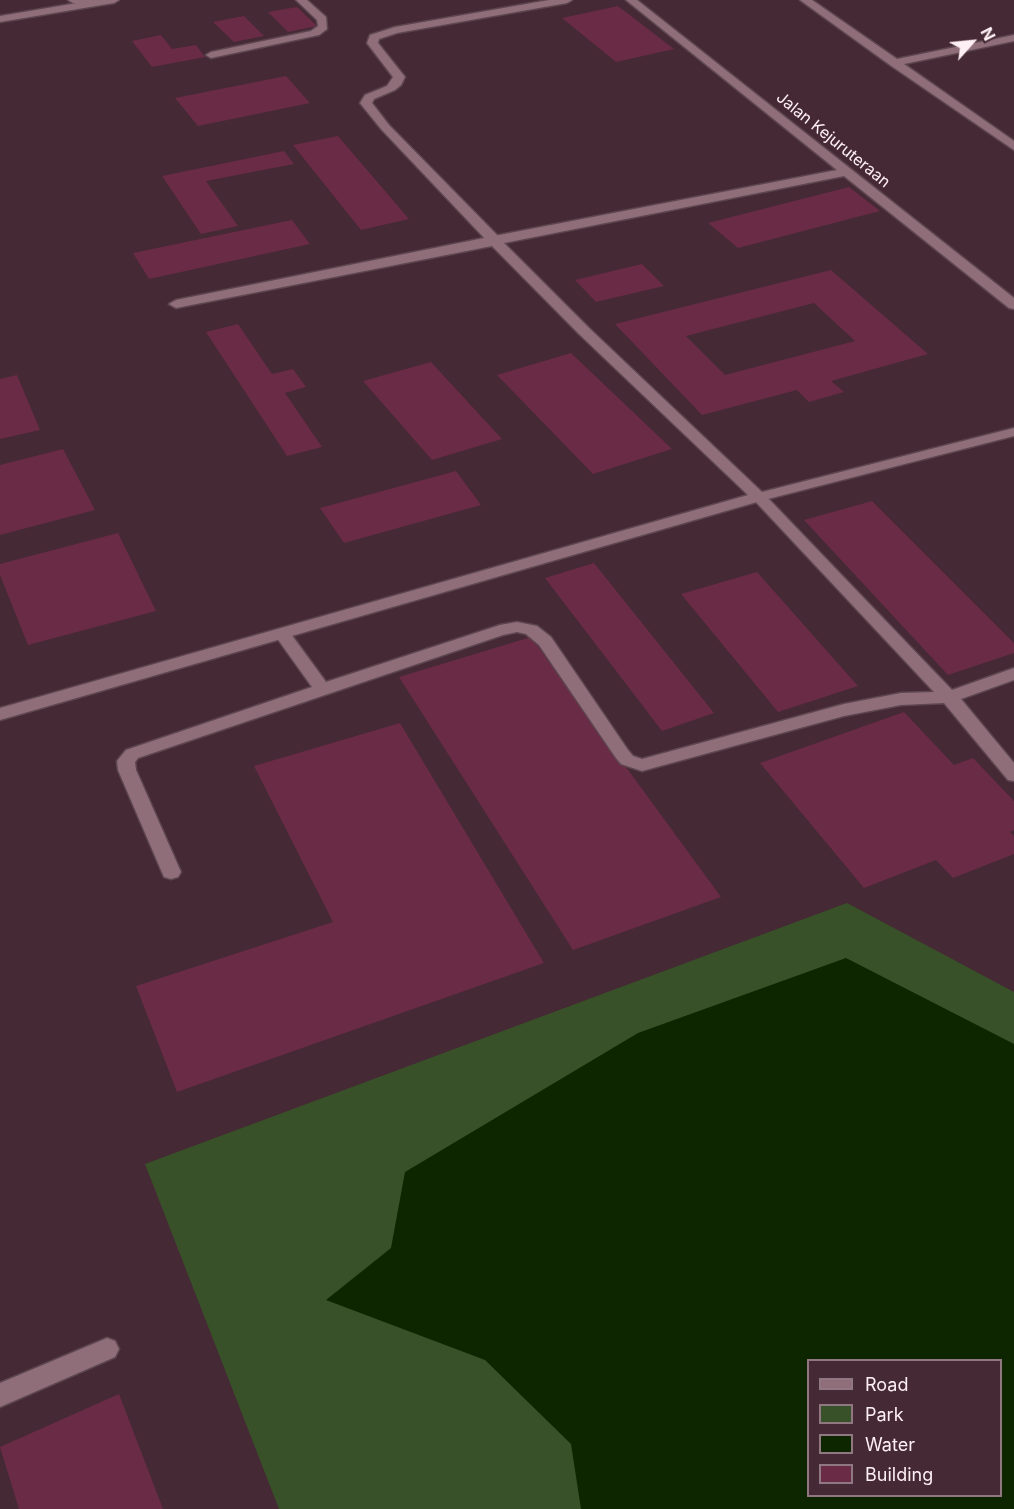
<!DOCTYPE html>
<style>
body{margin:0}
#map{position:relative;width:1014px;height:1509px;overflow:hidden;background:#452934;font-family:Inter,sans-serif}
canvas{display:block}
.legend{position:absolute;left:807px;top:1359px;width:195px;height:138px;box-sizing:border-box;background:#452934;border:2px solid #8f7881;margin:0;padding:8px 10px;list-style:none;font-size:18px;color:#feeff4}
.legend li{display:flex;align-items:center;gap:12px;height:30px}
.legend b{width:30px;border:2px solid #8f7881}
.north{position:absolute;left:942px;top:12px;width:60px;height:60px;-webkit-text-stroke:4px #452934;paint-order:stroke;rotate:63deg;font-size:16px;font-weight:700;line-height:24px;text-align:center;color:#feeff4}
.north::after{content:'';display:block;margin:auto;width:21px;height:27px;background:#feeff4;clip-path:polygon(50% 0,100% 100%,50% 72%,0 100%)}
</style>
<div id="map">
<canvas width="1014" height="1509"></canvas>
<ul class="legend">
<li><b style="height:8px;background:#8f6e7a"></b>Road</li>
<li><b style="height:16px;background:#385129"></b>Park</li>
<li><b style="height:16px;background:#0d2600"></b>Water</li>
<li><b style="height:16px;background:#6a2b47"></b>Building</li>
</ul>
<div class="north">N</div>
</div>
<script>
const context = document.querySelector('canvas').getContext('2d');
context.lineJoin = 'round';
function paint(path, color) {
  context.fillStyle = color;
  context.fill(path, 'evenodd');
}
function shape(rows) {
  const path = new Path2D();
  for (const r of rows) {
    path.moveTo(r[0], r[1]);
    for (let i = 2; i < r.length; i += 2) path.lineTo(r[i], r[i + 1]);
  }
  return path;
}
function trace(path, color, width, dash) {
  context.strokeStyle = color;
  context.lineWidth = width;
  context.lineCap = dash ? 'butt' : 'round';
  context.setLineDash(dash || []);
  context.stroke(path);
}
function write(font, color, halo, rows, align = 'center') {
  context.font = font + ' Inter,sans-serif';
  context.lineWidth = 4.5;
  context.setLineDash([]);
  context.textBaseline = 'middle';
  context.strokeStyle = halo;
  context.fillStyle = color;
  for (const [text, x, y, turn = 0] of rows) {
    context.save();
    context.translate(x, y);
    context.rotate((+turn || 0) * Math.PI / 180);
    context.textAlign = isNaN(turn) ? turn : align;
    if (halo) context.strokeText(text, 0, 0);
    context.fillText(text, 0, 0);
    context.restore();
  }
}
const green = shape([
 [847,903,1014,992,1014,1509,279,1509,145,1164],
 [808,1360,1000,1360,1000,1496,808,1496]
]);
const water = shape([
 [846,958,1014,1044,1014,1509,581,1509,571,1444,485,1360,326,1300,391,1248,405,1172,638,1033],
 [808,1360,1000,1360,1000,1496,808,1496]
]);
const building = shape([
 [618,6,674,49,616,62,562,18],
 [297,7,317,26,288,32,268,12],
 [244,16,264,36,234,42,213,22],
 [161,35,172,49,196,45,205,57,152,67,132,41],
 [286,76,310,103,198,126,175,98],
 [338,136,409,219,361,230,293,145],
 [284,151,294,164,206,181,238,226,201,234,162,176],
 [849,187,880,211,738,248,708,223],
 [292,220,310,244,149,279,133,253],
 [642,264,664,286,596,302,575,280],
 [831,270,928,354,831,381,844,392,809,402,797,390,702,415,615,324],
 [814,303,855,341,725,375,686,336],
 [238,324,272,374,293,369,306,387,285,393,322,447,287,456,206,332],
 [571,353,672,449,593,474,497,375],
 [431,362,502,439,432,460,363,381],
 [17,375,40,430,0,439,0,379],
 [63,449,95,510,0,535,0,465],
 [456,471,481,505,344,543,320,508],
 [872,501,1014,643,1014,653,948,675,804,520],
 [118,533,156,611,28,645,0,575,0,564],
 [594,563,714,713,662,731,545,578],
 [757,572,858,686,778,712,681,594],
 [531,637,721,897,573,950,399,677],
 [904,712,954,765,973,758,1014,801,1014,830,1010,832,1014,836,1014,854,953,878,936,860,864,888,760,763],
 [400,723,544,963,177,1092,136,986,333,922,254,766],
 [119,1394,163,1509,19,1509,0,1447]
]);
const lane = shape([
 [68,0,94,0,98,3,93,6,73,3,68,0],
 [296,0,307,0,326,17,327,29,319,35,211,58,206,55,211,52,311,31,318,26,317,20,296,0],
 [549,0,572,0,567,3,397,33,379,39,378,43,405,77,401,85,395,90,374,99,372,103,389,125,499,237,500,240,494,244,489,243,381,129,360,103,365,95,387,86,393,77,367,43,370,35,395,27,549,0],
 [800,0,812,0,897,59,1014,35,1014,41,904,64,1014,141,1014,150,890,65,800,0],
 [759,492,764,494,952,690,1014,668,1014,680,961,699,1014,763,1014,781,1008,780,944,703,901,705,844,716,642,771,621,764,616,758,539,645,526,634,517,632,503,635,138,758,135,762,136,770,181,872,178,877,171,879,164,877,118,770,117,761,126,750,312,687,274,634,276,630,282,629,288,630,326,682,500,625,517,622,537,626,551,637,628,750,633,756,642,759,844,704,901,693,934,692,754,500,751,497,759,492],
 [107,1338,115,1341,119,1349,115,1357,0,1407,0,1383,107,1338]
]);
const street = shape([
 [95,0,119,0,114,3,0,22,0,16,95,0],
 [626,0,637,0,1014,298,1014,309,1009,308,844,176,504,243,589,328,762,492,1014,428,1014,436,764,500,0,720,0,708,748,495,579,334,492,246,176,308,169,304,176,300,494,236,837,170,626,0]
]);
const farStreetnames = [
 ["Jalan Kejuruteraan",833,140,39]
];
paint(green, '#385129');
paint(water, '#0d2600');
paint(building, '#6a2b47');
trace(lane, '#5d464f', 3);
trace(street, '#5d464f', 3);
paint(lane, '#8f6e7a');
paint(street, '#8f6e7a');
write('16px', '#feeff4', '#452934', farStreetnames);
</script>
